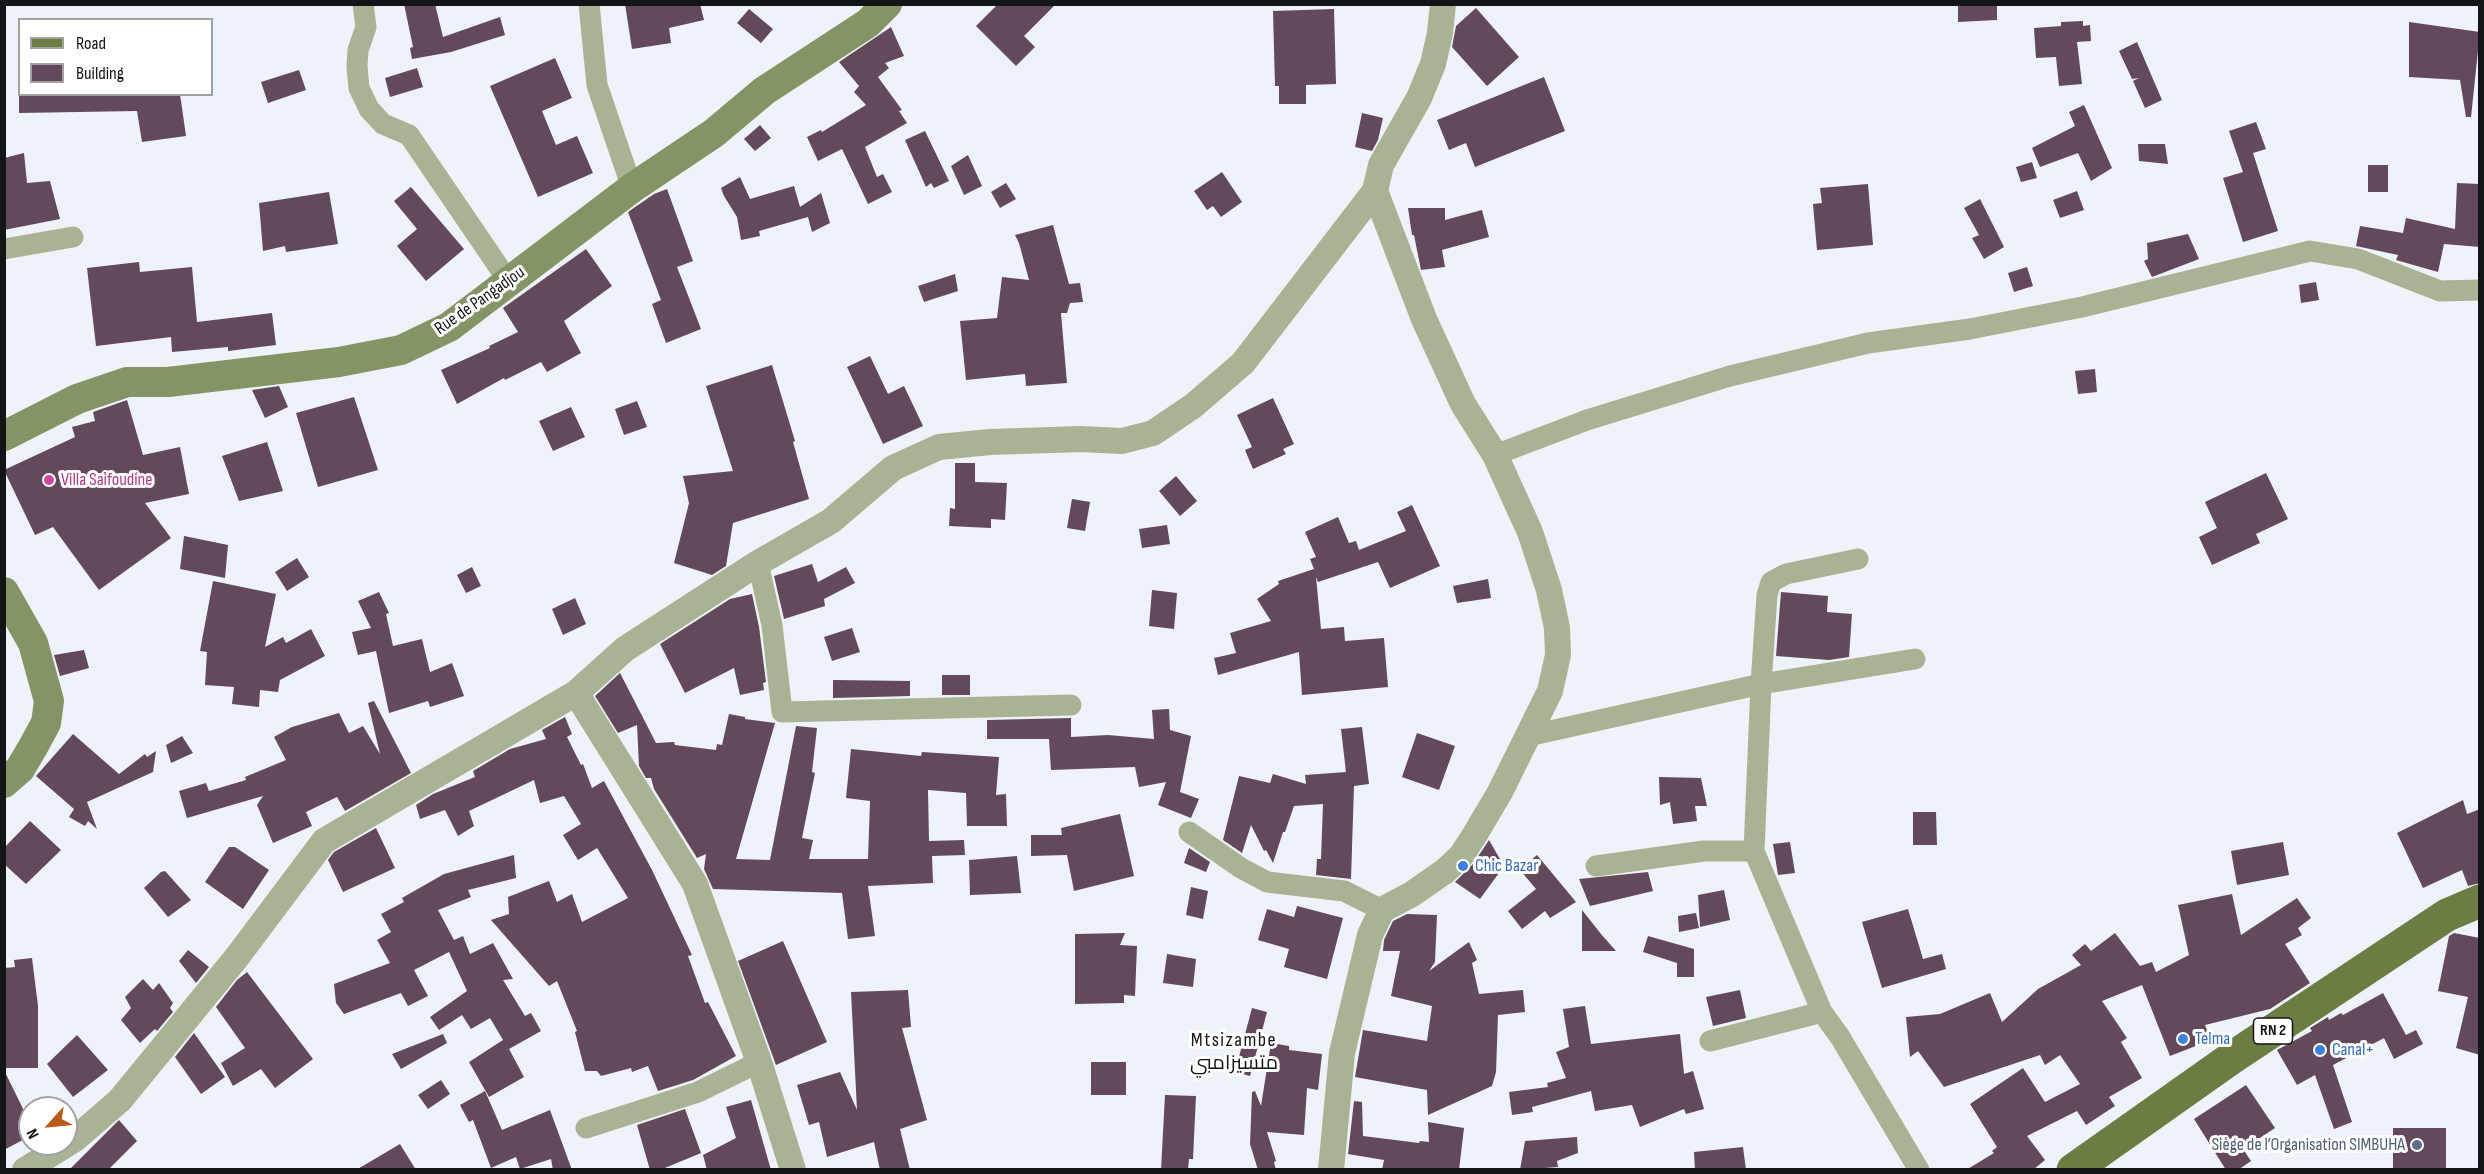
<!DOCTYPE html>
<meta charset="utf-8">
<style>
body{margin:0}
#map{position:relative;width:2484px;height:1174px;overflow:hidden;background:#eef2f9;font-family:"Sofia Sans Condensed",sans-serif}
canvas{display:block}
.frame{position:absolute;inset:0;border:6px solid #131417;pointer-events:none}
.legend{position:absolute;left:18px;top:18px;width:195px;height:78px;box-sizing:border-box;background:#fff;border:2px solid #a1a1a2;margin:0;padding:8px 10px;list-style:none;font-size:18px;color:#131417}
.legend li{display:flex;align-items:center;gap:12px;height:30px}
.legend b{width:30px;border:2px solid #a1a1a2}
.north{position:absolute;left:18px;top:1096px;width:60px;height:60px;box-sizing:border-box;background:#fff;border:2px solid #a1a1a2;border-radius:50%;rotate:243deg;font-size:16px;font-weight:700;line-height:24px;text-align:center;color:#131417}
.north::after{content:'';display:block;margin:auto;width:21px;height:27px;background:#bb5a1a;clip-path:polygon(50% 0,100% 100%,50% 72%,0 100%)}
</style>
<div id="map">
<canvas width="2484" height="1174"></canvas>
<div class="frame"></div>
<ul class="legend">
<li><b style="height:8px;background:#6b7d42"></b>Road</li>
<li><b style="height:16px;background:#63495a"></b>Building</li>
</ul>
<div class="north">N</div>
</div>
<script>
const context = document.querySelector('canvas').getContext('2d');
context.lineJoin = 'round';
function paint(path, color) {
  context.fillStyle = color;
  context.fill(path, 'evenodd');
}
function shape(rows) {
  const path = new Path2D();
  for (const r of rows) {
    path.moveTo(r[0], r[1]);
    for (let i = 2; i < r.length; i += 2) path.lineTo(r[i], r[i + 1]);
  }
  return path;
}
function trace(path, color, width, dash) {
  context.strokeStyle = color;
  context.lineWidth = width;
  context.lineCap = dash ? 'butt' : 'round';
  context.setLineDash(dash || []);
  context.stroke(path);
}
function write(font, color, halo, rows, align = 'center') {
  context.font = font + ' "Sofia Sans Condensed",Cairo,sans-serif';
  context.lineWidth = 6;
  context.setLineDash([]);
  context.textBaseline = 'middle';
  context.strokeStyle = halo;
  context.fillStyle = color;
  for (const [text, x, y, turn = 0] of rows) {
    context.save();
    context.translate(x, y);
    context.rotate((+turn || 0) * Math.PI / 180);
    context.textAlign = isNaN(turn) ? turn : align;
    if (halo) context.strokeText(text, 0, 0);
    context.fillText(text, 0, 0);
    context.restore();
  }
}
const building = shape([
 [404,4,435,4,443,37,500,17,505,35,451,52,412,59,410,48,413,47],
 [625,4,700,4,704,20,669,28,671,43,632,49],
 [998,4,1056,4,1024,36,1035,47,1016,66,976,26],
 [1958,4,1997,4,1997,20,1958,22],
 [1476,8,1519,57,1487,86,1452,47,1456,26],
 [749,9,773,29,761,43,737,23],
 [1334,9,1336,84,1306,85,1306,104,1279,104,1279,86,1275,86,1273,11],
 [2083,21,2083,26,2090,25,2091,41,2077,42,2082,84,2059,86,2056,57,2036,58,2034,28,2061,26,2061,22],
 [2409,22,2480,32,2471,117,2466,117,2460,80,2409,77],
 [891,27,904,56,885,63,889,68,878,77,902,110,899,111,907,123,865,147,877,177,883,174,892,192,868,204,842,149,818,161,807,137,821,130,822,132,866,105,854,92,859,86,839,62],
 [2137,42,2162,100,2145,108,2133,81,2139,78,2132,79,2119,51],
 [555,58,572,98,542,111,556,145,577,136,593,173,538,197,490,86],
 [417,68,423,87,390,97,385,78],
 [299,70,306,90,268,103,261,82],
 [1544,77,1565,131,1475,167,1466,143,1449,150,1437,120],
 [19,94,180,94,186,136,142,142,137,111,19,113],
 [2084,105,2112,168,2091,181,2078,153,2040,167,2032,148,2075,126,2069,112],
 [1362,113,1383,118,1378,140,1372,151,1355,147],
 [2256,122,2266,149,2253,153,2278,231,2243,242,2223,178,2243,172,2229,131],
 [760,125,771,138,755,151,744,139],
 [925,131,949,181,934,188,931,183,926,187,905,140],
 [2138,144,2165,144,2168,164,2139,161],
 [24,153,27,183,50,181,60,219,4,230,4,158],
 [968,155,982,186,964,195,951,166],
 [2032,162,2037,178,2021,182,2016,167],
 [2368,165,2388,165,2388,192,2368,192],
 [1222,172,1242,202,1221,217,1213,206,1207,210,1194,191],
 [740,177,750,199,794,186,800,207,821,193,830,223,812,232,808,217,759,231,760,236,741,240,737,217,724,196,721,188],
 [1006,183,1016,199,1000,208,991,192],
 [2457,183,2480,184,2480,247,2444,244,2438,272,2396,260,2398,255,2356,246,2360,226,2403,233,2406,218,2455,229],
 [1868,184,1873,245,1817,250,1813,204,1822,203,1820,188],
 [411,187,464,249,426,281,397,246,417,229,394,201],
 [667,189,693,261,677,267,701,329,666,343,652,304,661,300,628,212,654,194],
 [2077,191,2084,210,2060,218,2053,200],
 [329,192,338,244,286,252,285,246,263,251,259,203],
 [1980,199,2004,247,1984,259,1972,238,1979,235,1964,208],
 [1408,208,1445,208,1445,220,1482,210,1489,237,1442,250,1445,267,1421,270,1414,235,1412,235],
 [1053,225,1069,284,1080,283,1083,302,1070,303,1067,313,1061,313,1067,383,1026,386,1025,374,966,380,960,321,997,318,1002,277,1029,280,1019,243,1015,235],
 [2188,234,2199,259,2152,277,2144,261,2148,259,2147,243],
 [586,249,612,286,564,321,581,353,547,372,541,362,505,380,504,378,457,404,441,370,490,348,489,346,518,332,503,308],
 [139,262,140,272,192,267,197,322,272,313,276,345,228,351,228,347,172,352,171,337,96,346,87,268],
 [2027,267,2033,286,2014,292,2008,273],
 [955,274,958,291,924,302,918,286],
 [2316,282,2319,300,2301,303,2299,285],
 [870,356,888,394,904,386,923,426,883,444,847,367],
 [772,365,795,441,793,442,809,499,733,523,726,566,712,575,674,563,689,503,683,476,733,471,706,386],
 [2095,369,2097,392,2078,394,2075,371],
 [279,386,288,407,265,418,252,390],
 [354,397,378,470,318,487,296,413],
 [1273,398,1294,444,1283,449,1286,454,1253,469,1245,450,1252,447,1237,415],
 [127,400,143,455,180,447,189,494,145,503,171,538,99,590,53,527,35,535,4,470,75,437,72,427,95,421,93,412],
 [637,401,647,427,624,435,615,409],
 [571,407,585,437,553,451,539,421],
 [267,442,283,491,239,501,222,456],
 [955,463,975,463,975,482,1007,483,1005,520,991,519,991,528,949,526,950,508,955,509],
 [2266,473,2288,519,2256,534,2260,543,2212,565,2199,537,2217,528,2205,502],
 [1176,476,1197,501,1180,516,1159,491],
 [1072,499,1090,502,1085,531,1067,528],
 [1412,505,1440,566,1390,588,1378,562,1318,582,1316,577,1321,629,1344,627,1345,641,1384,638,1388,687,1302,695,1299,652,1218,675,1214,658,1236,653,1230,633,1271,621,1257,599,1279,584,1278,581,1314,569,1310,559,1316,557,1305,532,1338,517,1349,543,1356,541,1359,550,1406,531,1397,512],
 [1167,525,1170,544,1142,548,1139,529],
 [184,536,228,545,225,578,180,569],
 [297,558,309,577,287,591,275,572],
 [812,564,818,582,846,567,855,583,824,599,825,606,784,619,774,576],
 [472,567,481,586,466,593,457,575],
 [1488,579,1491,598,1457,603,1453,586],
 [213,581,276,594,265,647,283,637,286,643,311,629,325,656,280,680,278,692,260,690,259,707,232,704,234,687,205,685,207,652,200,651],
 [1152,590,1177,593,1174,629,1149,626],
 [379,592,389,613,386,614,393,646,422,639,430,672,452,663,464,696,430,707,428,701,389,713,376,651,358,655,352,632,371,628,358,601],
 [1781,592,1828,596,1827,612,1852,614,1849,657,1829,660,1776,656],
 [752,594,759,627,766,682,763,683,764,690,740,695,734,668,685,693,660,644,730,599],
 [575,598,586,624,563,635,552,609],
 [852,628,860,652,832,661,824,637],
 [84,650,89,668,60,676,54,655],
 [620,673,656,743,674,742,675,745,716,750,717,744,722,745,729,714,745,717,745,719,775,723,736,859,770,860,796,726,817,728,812,772,815,773,802,838,813,840,809,859,868,859,870,801,846,798,851,749,921,756,922,752,999,757,996,795,1006,794,1007,826,967,826,966,793,928,790,929,841,964,840,965,855,932,856,933,883,868,886,875,936,848,939,842,893,713,889,704,869,706,854,697,858,654,789,651,778,646,778,639,766,637,725,618,733,595,696],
 [942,675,970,675,970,695,942,695],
 [833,680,910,681,910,696,833,698],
 [374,701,411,773,345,811,337,797,306,812,312,826,273,843,257,805,263,796,187,818,179,791,206,783,209,791,246,780,245,777,286,760,274,737,292,727,339,713,349,733,363,726,380,754,368,703],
 [1169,709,1170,730,1191,736,1180,792,1199,799,1191,818,1158,805,1166,782,1139,787,1135,767,1051,770,1049,739,987,739,987,720,1071,718,1071,737,1108,735,1154,739,1152,710],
 [565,717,572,734,567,737,581,765,583,764,592,788,604,781,652,870,692,955,688,956,705,1003,708,1002,736,1056,693,1080,658,1091,648,1066,632,1072,631,1068,601,1076,597,1071,585,1071,575,1032,577,1031,557,981,549,986,491,920,509,914,508,897,549,881,557,902,572,894,582,922,628,898,597,848,578,860,563,835,581,824,564,796,540,803,534,780,469,811,474,826,458,836,445,810,420,819,416,805,433,794,475,777,473,771,510,749,546,739,542,730],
 [1362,727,1369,784,1354,786,1351,879,1316,875,1317,859,1321,859,1323,804,1294,806,1285,832,1283,832,1273,863,1266,850,1264,851,1251,825,1242,853,1223,840,1239,776,1270,783,1273,774,1306,784,1305,775,1346,772,1341,729],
 [1417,733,1455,746,1439,790,1402,777],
 [73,734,119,774,145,754,147,757,156,751,153,772,87,802,97,829,88,821,85,826,69,817,74,809,36,776],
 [182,736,193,753,171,763,166,745],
 [1659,777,1701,778,1707,806,1695,806,1697,821,1673,824,1670,802,1660,805],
 [2463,800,2467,814,2480,809,2480,883,2468,886,2462,870,2423,888,2397,833],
 [1913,812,1936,812,1937,845,1913,845],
 [1120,814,1134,876,1074,891,1067,855,1031,856,1031,835,1062,835,1061,828],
 [30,821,61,850,26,884,4,864,4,848],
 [376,828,395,868,343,892,328,860,334,852],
 [1489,840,1504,866,1480,899,1455,882,1473,864],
 [1790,842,1795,873,1778,875,1773,844],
 [2283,842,2289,875,2237,885,2231,851],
 [229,847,235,847,269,870,243,909,205,882],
 [1189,848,1210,862,1206,872,1184,863],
 [514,855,516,878,468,890,471,897,438,910,454,940,463,936,470,954,493,943,513,979,503,980,525,1016,531,1013,541,1031,509,1049,508,1047,524,1077,489,1097,469,1062,503,1040,490,1018,471,1029,462,1015,439,1030,430,1017,467,991,449,952,414,970,428,996,408,1006,401,993,344,1014,336,1003,334,984,390,963,377,940,391,932,381,914,404,902,402,898,444,874],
 [1537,855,1576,902,1550,918,1545,911,1522,929,1508,911,1536,889,1520,870],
 [1017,856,1021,893,970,895,969,860],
 [165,871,191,900,168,917,144,888,161,872],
 [1648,872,1653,891,1590,906,1579,879],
 [1191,887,1208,891,1203,919,1186,915],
 [1724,890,1730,920,1700,927,1698,895],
 [2232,894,2241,935,2297,898,2311,918,2298,928,2302,935,2285,944,2310,983,2270,1009,2205,1025,2211,1040,2170,1056,2142,985,2102,1001,2127,1038,2121,1042,2142,1078,2109,1097,2115,1106,2086,1125,2077,1111,2027,1136,2045,1160,2033,1170,1966,1170,1994,1153,1992,1151,1997,1147,1970,1104,2023,1068,2045,1102,2080,1084,2060,1055,2045,1065,2040,1055,1944,1087,1918,1051,1910,1057,1906,1017,1940,1014,1990,993,2002,1022,2038,989,2081,965,2072,955,2085,944,2091,951,2115,933,2140,966,2152,962,2156,972,2189,955,2178,905],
 [1297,906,1343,918,1327,979,1284,967,1289,949,1258,940,1267,909,1294,917],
 [1908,909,1923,959,1942,954,1946,969,1882,988,1862,922],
 [1582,910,1601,934,1616,951,1582,951],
 [1696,913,1699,928,1679,932,1678,916],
 [1407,914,1437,915,1435,962,1429,971,1469,942,1477,960,1472,963,1479,994,1523,990,1525,1012,1498,1015,1496,1072,1492,1086,1428,1115,1427,1090,1355,1077,1363,1030,1427,1041,1432,1006,1391,996,1400,951,1383,951,1384,940,1393,921],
 [1125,933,1120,945,1137,946,1135,996,1124,995,1124,1003,1075,1004,1075,934],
 [2454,933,2480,938,2480,1055,2456,1048,2468,997,2438,991,2449,936],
 [1648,936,1694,949,1694,977,1677,977,1677,963,1643,952],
 [783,941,827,1042,776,1065,738,961],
 [188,950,209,967,196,983,179,961],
 [1167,954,1196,959,1193,987,1163,983],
 [32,958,38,1006,38,1068,4,1068,4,968,15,967,14,960],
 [247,972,313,1059,275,1088,261,1069,233,1086,221,1063,245,1048,216,1007,237,980],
 [143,979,153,990,159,983,173,1003,170,1008,173,1012,157,1031,155,1029,140,1043,121,1020,131,1008,125,997],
 [908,990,911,1027,902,1028,927,1120,900,1129,910,1170,880,1170,874,1142,827,1157,819,1122,809,1125,797,1085,840,1072,857,1110,851,992],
 [1740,990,1746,1018,1713,1026,1706,997],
 [2383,993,2406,1035,2416,1030,2423,1044,2394,1059,2384,1038,2333,1065,2352,1122,2334,1129,2315,1075,2297,1085,2277,1050,2312,1031,2310,1028,2328,1017,2329,1020,2341,1013,2343,1015],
 [1585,1006,1591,1044,1680,1034,1684,1074,1693,1071,1704,1109,1686,1114,1684,1109,1640,1127,1632,1105,1595,1111,1591,1091,1532,1107,1533,1112,1512,1115,1509,1092,1548,1087,1547,1083,1566,1078,1556,1052,1569,1047,1563,1009],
 [1252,1008,1267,1012,1250,1076,1235,1072],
 [194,1033,225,1077,201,1094,175,1057],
 [443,1034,447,1043,401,1069,392,1054],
 [77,1035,108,1070,73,1097,47,1064],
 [1271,1043,1289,1046,1289,1050,1322,1054,1318,1090,1307,1088,1304,1135,1267,1132,1276,1161,1274,1162,1276,1170,1258,1170,1250,1144,1252,1092,1255,1091,1261,1106],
 [1091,1062,1126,1062,1126,1095,1091,1095],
 [4,1070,30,1123,30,1136,4,1150],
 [441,1080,450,1094,428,1109,418,1095],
 [2246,1085,2275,1128,2243,1149,2251,1161,2238,1170,2226,1170,2194,1119],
 [485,1091,502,1130,550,1110,572,1170,553,1170,551,1159,520,1169,516,1157,491,1168,473,1120,469,1122,460,1105],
 [1165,1095,1196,1096,1193,1159,1189,1159,1188,1170,1161,1170],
 [751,1100,771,1170,707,1170,703,1155,736,1138,726,1107],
 [1354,1101,1362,1102,1363,1136,1419,1143,1420,1141,1429,1142,1428,1122,1464,1128,1459,1170,1382,1170,1384,1160,1348,1154],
 [685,1109,701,1153,660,1170,650,1170,637,1125],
 [119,1120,137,1141,108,1170,69,1170],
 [2393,1128,2446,1128,2446,1170,2393,1170],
 [1577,1137,1578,1153,1557,1161,1558,1167,1520,1170,1525,1141],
 [400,1144,416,1170,356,1170],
 [1743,1147,1746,1170,1695,1170,1694,1152]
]);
const minor = shape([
 [363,4,366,27,358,50,357,67,359,88,369,109,383,124,409,135,509,282],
 [589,4,597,85,632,188],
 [4,249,73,237],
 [1495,455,1587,420,1730,376,1868,343,1970,329,2082,307,2310,251,2358,259,2440,291,2480,290],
 [758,563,772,625,782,712,1071,705],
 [1528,736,1761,684,1915,659],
 [1189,832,1241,868,1267,882,1344,891,1382,910],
 [1754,851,1761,684,1767,595,1771,582,1786,574,1858,559],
 [1596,866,1704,851,1754,851,1822,1012,1840,1037,1919,1170],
 [1710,1041,1822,1012],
 [586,1128,698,1092,759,1062]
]);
const tertiary = shape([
 [576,693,695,884,759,1062,793,1170],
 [25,1170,75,1139,120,1100,237,957,324,841,576,693,625,649,758,563,831,521,893,468,939,447,990,442,1080,439,1122,441,1153,433,1193,406,1243,363,1375,191,1381,165,1419,98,1433,64,1440,33,1443,4],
 [1331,1170,1342,1053,1370,935,1382,910,1412,894,1445,871,1461,856,1474,836,1500,792,1550,691,1558,655,1557,628,1549,590,1530,532,1495,455,1463,404,1424,319,1375,191]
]);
const secondary = shape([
 [4,436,77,399,127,382,168,382,339,362,401,350,449,327,632,188,714,133,764,91,868,23,887,4],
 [4,592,33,643,49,701,46,723,33,747,20,769,4,783]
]);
const primary = shape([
 [2073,1170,2233,1057,2447,915,2480,901]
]);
const markers = [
 [49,480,6,"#d1479c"],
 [1463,866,6,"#3f7fe0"],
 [2183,1039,6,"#3f7fe0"],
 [2320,1050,6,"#3f7fe0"],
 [2417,1145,6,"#5c6f8a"]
];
const shields = [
 [2273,1031,39]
];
const shieldNames = [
 ["RN 2",2273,1031]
];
const streetNames = [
 ["Rue de Pangadjou",480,301,-35]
];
const hotelNames = [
 ["Villa Saifoudine",61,480]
];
const shopNames = [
 ["Chic Bazar",1475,866],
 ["Telma",2195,1039],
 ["Canal+",2332,1050]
];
const serviceNames = [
 ["Siège de l’Organisation SIMBUHA",2405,1145]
];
const neighbourhoodNames = [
 ["Mtsizambe",1234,1041],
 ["متسيزامبي",1234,1064]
];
paint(building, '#63495a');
trace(minor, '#a8b393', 21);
trace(tertiary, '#a8b393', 26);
trace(secondary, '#849465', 30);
trace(primary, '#6b7d42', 33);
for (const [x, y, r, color] of markers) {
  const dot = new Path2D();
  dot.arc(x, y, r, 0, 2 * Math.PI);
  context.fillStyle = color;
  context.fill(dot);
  trace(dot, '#fff', 2);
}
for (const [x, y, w] of shields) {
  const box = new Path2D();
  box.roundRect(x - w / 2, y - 13, w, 26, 4.5);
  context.fillStyle = '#fff';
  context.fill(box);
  trace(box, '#131417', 1.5);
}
write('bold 16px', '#131417', null, shieldNames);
write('18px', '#131417', '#fff', streetNames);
write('18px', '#b23c85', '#fff', hotelNames, 'left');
write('18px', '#366cbe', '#fff', shopNames, 'left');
write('18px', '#4e5e75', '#fff', serviceNames, 'right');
context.letterSpacing = '1.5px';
write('20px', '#131417', '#fff', neighbourhoodNames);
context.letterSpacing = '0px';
</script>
